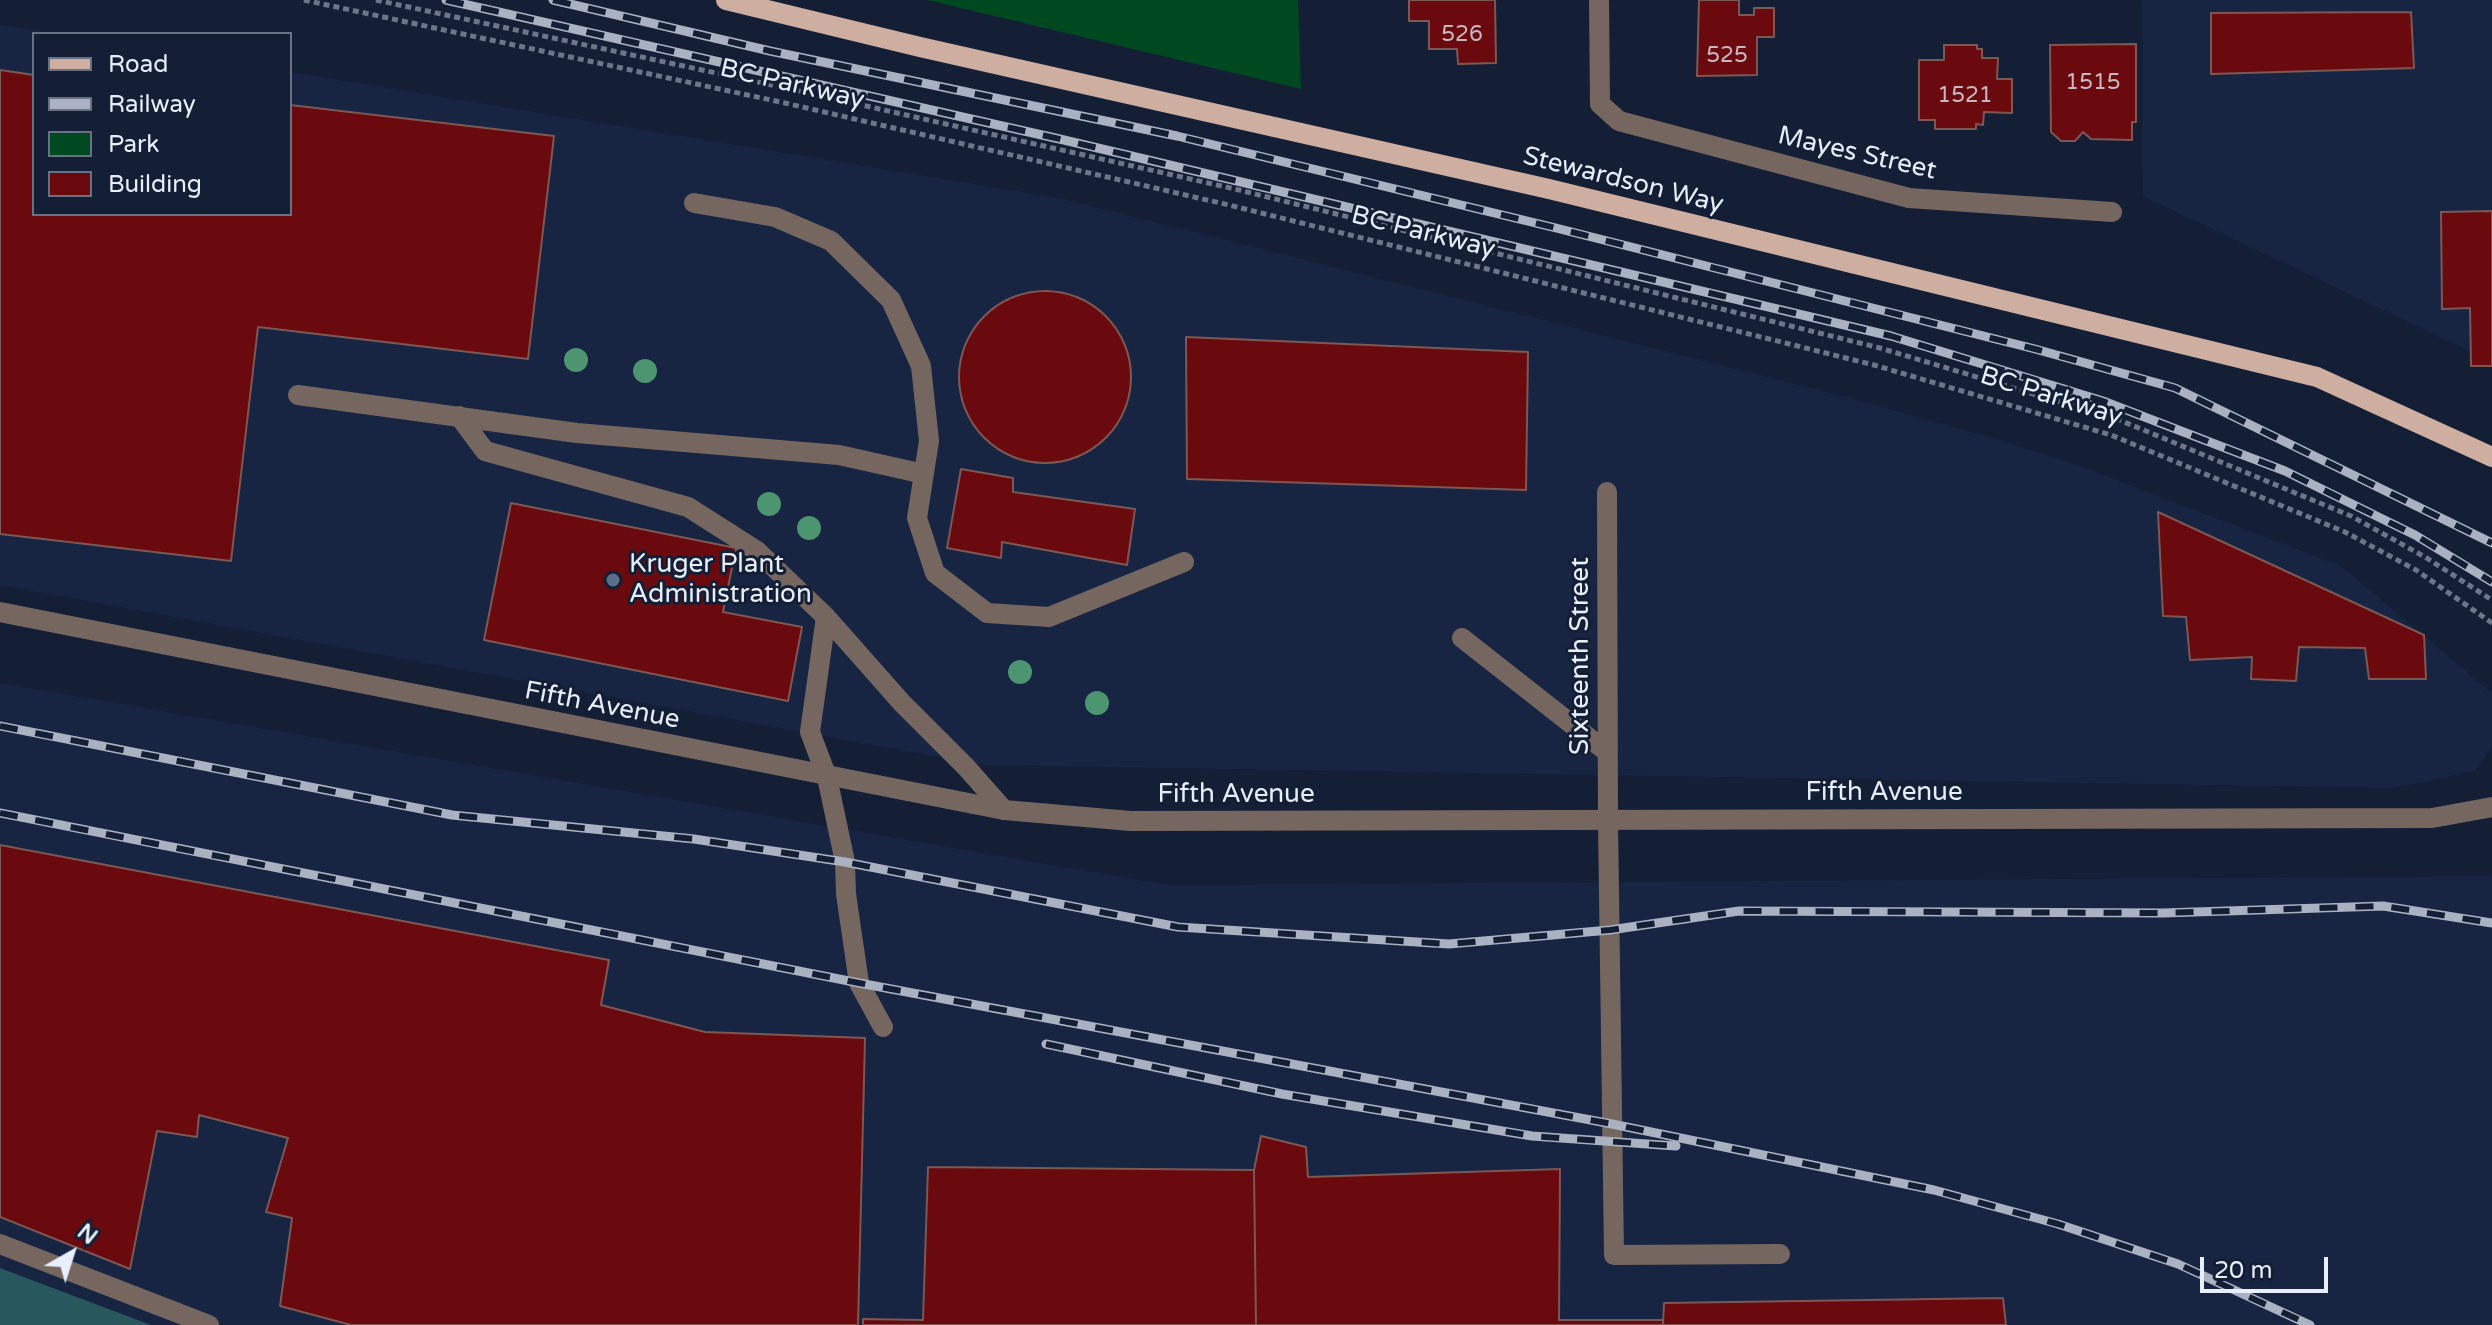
<!DOCTYPE html>
<style>
body{margin:0}
#map{position:relative;width:2492px;height:1325px;overflow:hidden;background:#141f36;font-family:"Varela Round",sans-serif}
canvas{display:block}
.legend{position:absolute;left:32px;top:32px;width:260px;height:184px;box-sizing:border-box;background:#141f36;border:2px solid #697285;margin:0;padding:10px 14px;list-style:none;font-size:24px;color:#e8effc}
.legend li{display:flex;align-items:center;gap:16px;height:40px}
.legend b{width:40px;border:2px solid #697285}
.north{position:absolute;left:32px;top:1213px;width:80px;height:80px;-webkit-text-stroke:6px #141f36;paint-order:stroke;rotate:39deg;font-size:22px;font-weight:700;line-height:32px;text-align:center;color:#e8effc}
.north::after{content:'';display:block;margin:auto;width:28px;height:36px;background:#e8effc;clip-path:polygon(50% 0,100% 100%,50% 72%,0 100%)}
.scale{position:absolute;left:2200px;top:1257px;width:128px;height:36px;box-sizing:border-box;border:4px solid #e8effc;border-top:0;padding-left:10px;font-size:24px;line-height:28px;white-space:nowrap;color:#e8effc;-webkit-text-stroke:6px #141f36;paint-order:stroke}
</style>
<div id="map">
<canvas width="2492" height="1325"></canvas>
<ul class="legend">
<li><b style="height:10px;background:#cdaea0"></b>Road</li>
<li><b style="height:10px;background:#aab2c2"></b>Railway</li>
<li><b style="height:22px;background:#004820"></b>Park</li>
<li><b style="height:22px;background:#6a090e"></b>Building</li>
</ul>
<div class="north">N</div>
<div class="scale">20 m</div>
</div>
<script>
const context = document.querySelector('canvas').getContext('2d');
context.lineJoin = 'round';
function paint(path, color) {
  context.fillStyle = color;
  context.fill(path, 'evenodd');
}
function shape(rows) {
  const path = new Path2D();
  for (const r of rows) {
    if (r.length === 3) {
      path.moveTo(r[0] + r[2], r[1]);
      path.arc(r[0], r[1], r[2], 0, 2 * Math.PI);
      continue;
    }
    path.moveTo(r[0], r[1]);
    for (let i = 2; i < r.length; i += 2) path.lineTo(r[i], r[i + 1]);
  }
  return path;
}
function trace(path, color, width, dash) {
  context.strokeStyle = color;
  context.lineWidth = width;
  context.lineCap = dash ? 'butt' : 'round';
  context.setLineDash(dash || []);
  context.stroke(path);
}
function write(font, color, halo, rows, align = 'center') {
  context.font = font + ' "Varela Round",sans-serif';
  context.lineWidth = 6;
  context.setLineDash([]);
  context.textBaseline = 'middle';
  context.strokeStyle = halo;
  context.fillStyle = color;
  for (const [text, x, y, turn = 0] of rows) {
    context.save();
    context.translate(x, y);
    context.rotate((+turn || 0) * Math.PI / 180);
    context.textAlign = isNaN(turn) ? turn : align;
    if (halo) context.strokeText(text, 0, 0);
    context.fillText(text, 0, 0);
    context.restore();
  }
}
const built = shape([
 [2142,0,2492,0,2492,362,2143,196],
 [0,25,58,34,34,34,34,214,290,214,290,72,1060,198,1847,397,1990,437,2072,463,2341,566,2492,693,2492,747,2475,771,2394,788,982,765,0,585],
 [0,683,1168,885,2492,876,2492,1325,151,1325,0,1268]
]);
const green = shape([
 [927,0,1298,0,1301,89]
]);
const water = shape([
 [0,1268,151,1325,0,1325]
]);
const building = shape([
 [1409,0,1495,0,1496,63,1458,64,1457,49,1429,49,1429,21,1409,21,1409,0],
 [1699,0,1739,0,1739,15,1754,15,1754,8,1774,8,1774,37,1757,37,1757,75,1697,76,1699,0],
 [2411,12,2414,68,2211,74,2211,13,2411,12],
 [2136,44,2136,122,2132,122,2132,140,2091,139,2083,132,2075,141,2061,141,2051,132,2050,45,2136,44],
 [1944,45,1977,45,1977,49,1982,49,1982,58,1998,58,1997,79,2012,79,2012,113,1984,112,1983,125,1976,124,1976,129,1935,129,1935,120,1919,120,1919,60,1944,60,1944,45],
 [0,70,34,75,34,214,290,214,290,105,554,136,528,359,258,327,231,561,0,534,0,70],
 [2492,211,2492,366,2471,366,2470,308,2442,309,2441,212,2492,211],
 [1045,377,86],
 [1186,337,1528,352,1526,490,1187,479,1186,337],
 [961,469,1013,478,1013,492,1135,509,1127,565,1002,542,1001,558,947,548,961,469],
 [511,503,736,548,723,612,802,627,788,701,484,640,511,503],
 [2158,512,2424,635,2426,679,2369,679,2365,648,2299,647,2296,681,2251,679,2252,657,2190,660,2186,617,2163,616,2158,512],
 [0,845,609,960,601,1005,705,1032,865,1038,858,1325,351,1325,280,1306,292,1218,266,1212,288,1138,199,1115,197,1137,157,1131,130,1269,0,1217,0,845],
 [1261,1136,1306,1147,1308,1177,1560,1169,1559,1320,1663,1320,1663,1325,1256,1325,1254,1170,1261,1136],
 [928,1167,1254,1170,1256,1325,863,1325,863,1319,923,1320,928,1167],
 [2003,1298,2006,1325,1663,1325,1664,1303,2003,1298]
]);
const path = shape([
 [304,0,785,103,1229,205,1874,365,2111,435,2345,532,2416,570,2492,623],
 [376,0,786,88,1235,189,1880,348,2117,419,2351,516,2425,557,2492,600]
]);
const lane = shape([
 [694,203,775,217,831,241,891,300,921,366,929,441,917,518,935,573,987,613,1049,617,1184,562],
 [298,395,577,433,839,455,924,474],
 [459,416,485,451,688,507,757,551,826,617,902,703,966,767,1004,810],
 [826,617,810,732,827,777,845,862,846,894,859,983,883,1027],
 [1462,638,1607,752],
 [1608,820,1614,1255,1780,1254],
 [0,1244,209,1325]
]);
const street = shape([
 [1599,0,1600,104,1619,121,1909,198,2112,212],
 [1607,492,1608,820],
 [0,612,1004,810,1131,821,2432,818,2492,807]
]);
const primary = shape([
 [726,0,920,47,1549,189,2317,377,2492,457]
]);
const rail = shape([
 [446,0,1064,140,1891,336,2103,401,2285,471,2415,535,2492,582],
 [553,0,770,51,1177,136,1556,228,2035,349,2175,388,2492,543],
 [0,726,452,815,694,839,845,862,1178,927,1449,944,1610,930,1739,911,2163,913,2383,906,2492,923],
 [0,813,859,983,1612,1124,1934,1190,2058,1224,2178,1264,2310,1325],
 [1046,1044,1282,1094,1532,1136,1676,1146]
]);
const trees = [
 [576,360],
 [645,371],
 [769,504],
 [809,528],
 [1020,672],
 [1097,703]
];
const markers = [
 [613,580,8,"#5c6f8a"]
];
const numberNames = [
 ["526",1462,35],
 ["525",1727,56],
 ["1515",2093,83],
 ["1521",1965,96]
];
const streetNames = [
 ["BC Parkway",792,85,13],
 ["Mayes Street",1857,154,13],
 ["Stewardson Way",1623,181,14],
 ["BC Parkway",1423,233,14],
 ["BC Parkway",2051,397,17],
 ["Sixteenth Street",1581,656,-90],
 ["Fifth Avenue",602,706,11],
 ["Fifth Avenue",1884,793],
 ["Fifth Avenue",1236,795]
];
const poiNames = [
 ["Kruger Plant",629,565],
 ["Administration",629,595]
];
paint(built, '#172442');
paint(green, '#004820');
paint(water, '#29575e');
paint(building, '#6a090e');
trace(building, '#7b5854', 2);
trace(path, '#6d7689', 5, [6, 4]);
trace(lane, '#756660', 20);
trace(street, '#756660', 20);
trace(primary, '#cdaea0', 20);
trace(rail, '#aab2c2', 9);
trace(rail, '#141f36', 6, [18]);
context.fillStyle = '#4d9470';
for (const [x, y] of trees) {
  context.beginPath();
  context.arc(x, y, 12, 0, 2 * Math.PI);
  context.fill();
}
for (const [x, y, r, color] of markers) {
  const dot = new Path2D();
  dot.arc(x, y, r, 0, 2 * Math.PI);
  context.fillStyle = color;
  context.fill(dot);
  trace(dot, '#141f36', 3);
}
write('22px', '#c8b6c0', null, numberNames);
write('26px', '#e8effc', '#141f36', streetNames);
write('26px', '#e8effc', '#141f36', poiNames, 'left');
</script>
